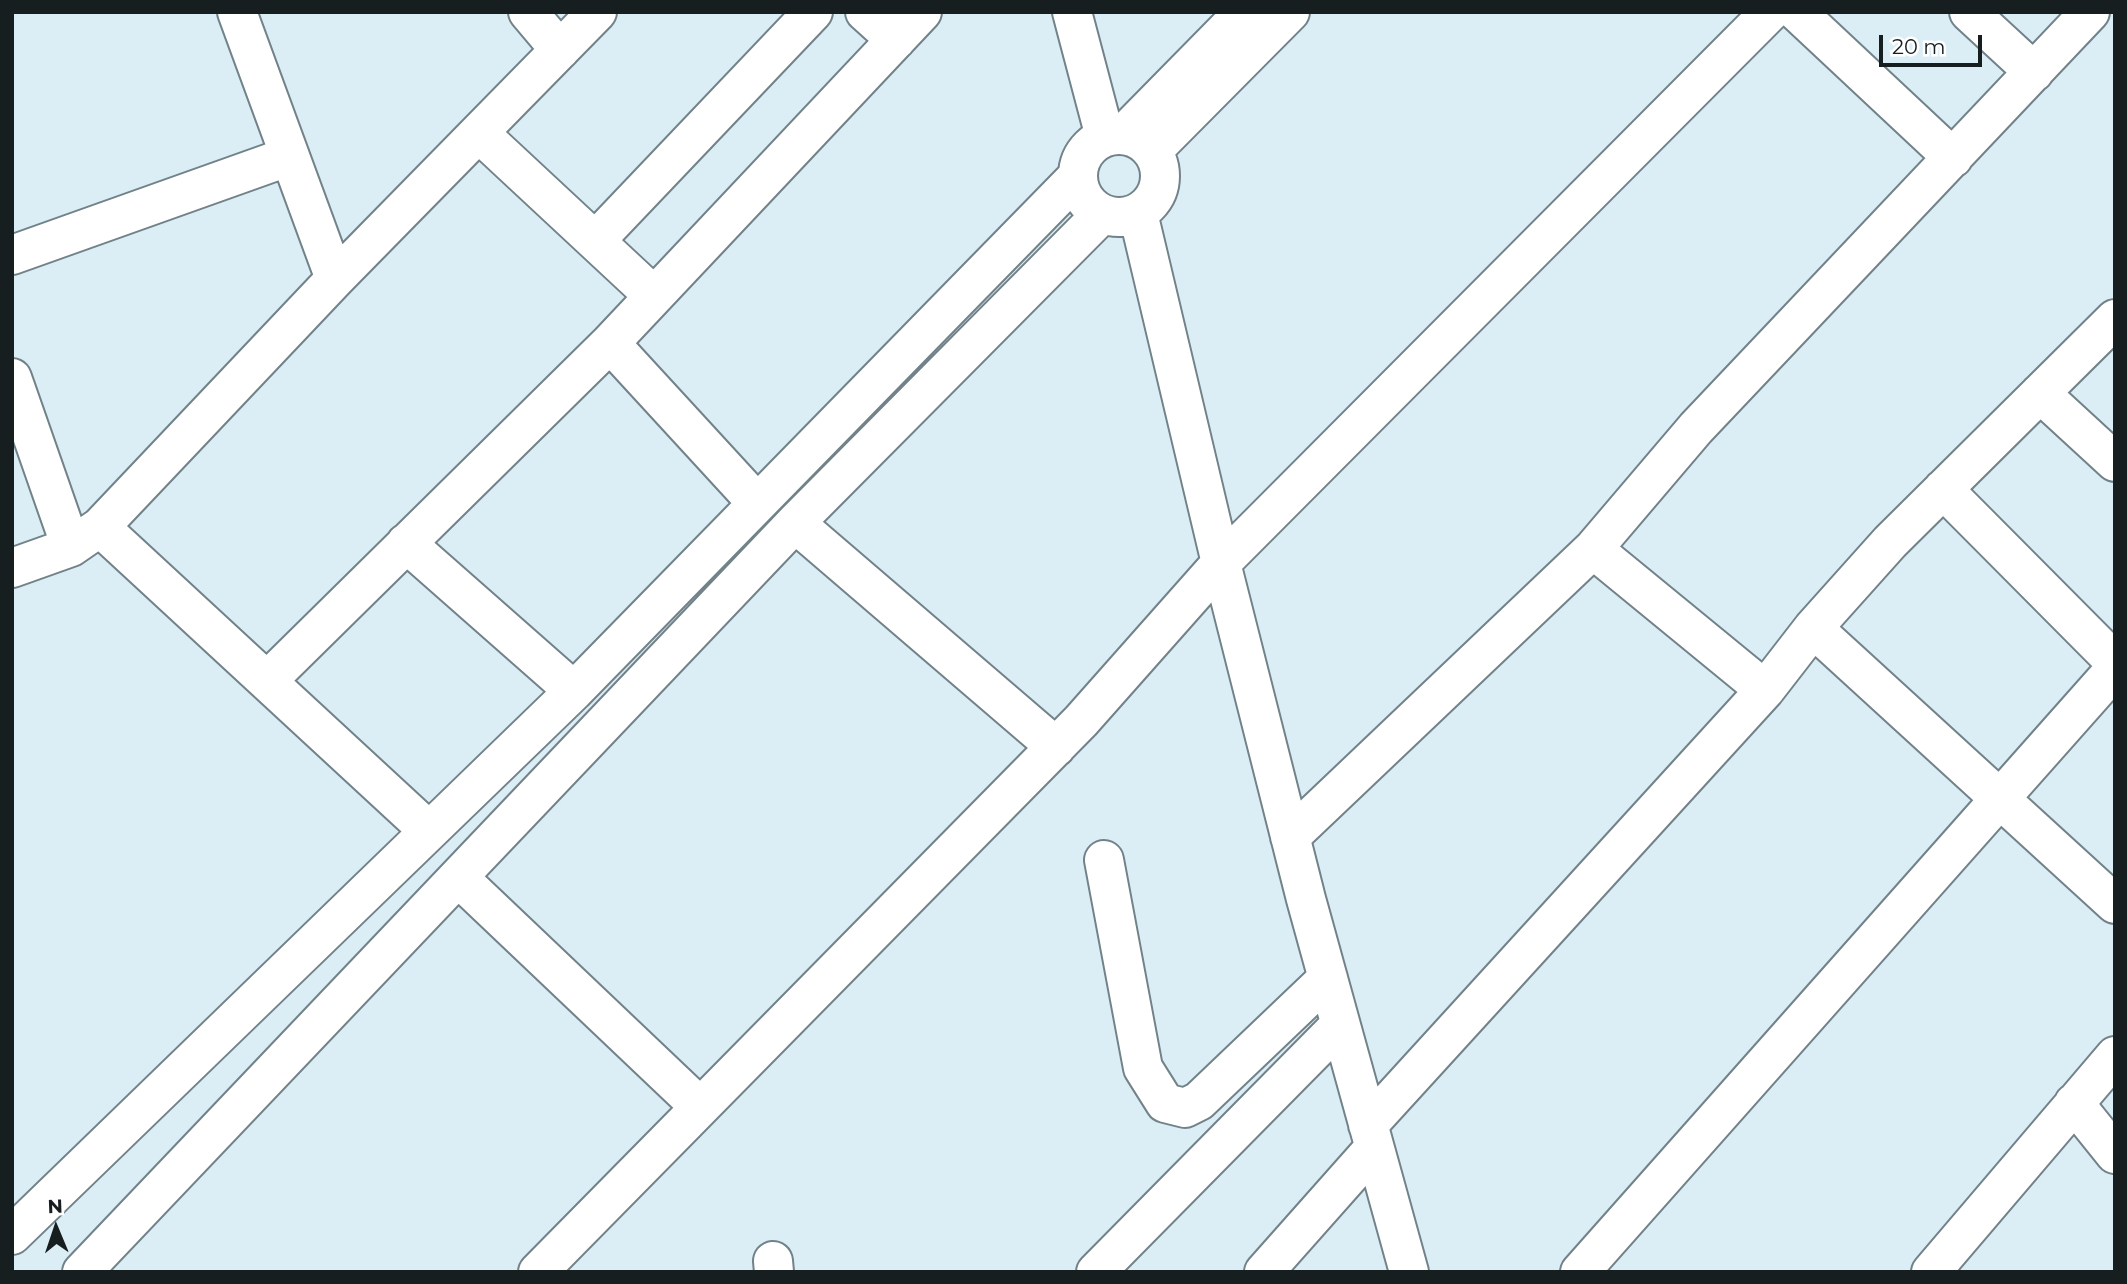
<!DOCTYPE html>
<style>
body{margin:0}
#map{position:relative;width:2127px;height:1284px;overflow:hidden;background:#dceef5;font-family:Montserrat,sans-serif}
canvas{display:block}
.frame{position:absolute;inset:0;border:14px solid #171e20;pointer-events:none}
.north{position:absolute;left:21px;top:1193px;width:70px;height:70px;-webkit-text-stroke:5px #fff;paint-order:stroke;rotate:358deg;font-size:19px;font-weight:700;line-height:28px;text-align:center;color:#171e20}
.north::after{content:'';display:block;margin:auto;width:24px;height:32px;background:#171e20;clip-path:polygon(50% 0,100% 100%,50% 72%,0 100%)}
.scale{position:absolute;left:1879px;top:35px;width:103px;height:32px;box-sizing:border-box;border:4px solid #171e20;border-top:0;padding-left:9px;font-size:21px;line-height:24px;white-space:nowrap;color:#171e20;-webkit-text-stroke:5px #fff;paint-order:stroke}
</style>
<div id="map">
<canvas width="2127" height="1284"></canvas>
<div class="frame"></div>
<div class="north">N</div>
<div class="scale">20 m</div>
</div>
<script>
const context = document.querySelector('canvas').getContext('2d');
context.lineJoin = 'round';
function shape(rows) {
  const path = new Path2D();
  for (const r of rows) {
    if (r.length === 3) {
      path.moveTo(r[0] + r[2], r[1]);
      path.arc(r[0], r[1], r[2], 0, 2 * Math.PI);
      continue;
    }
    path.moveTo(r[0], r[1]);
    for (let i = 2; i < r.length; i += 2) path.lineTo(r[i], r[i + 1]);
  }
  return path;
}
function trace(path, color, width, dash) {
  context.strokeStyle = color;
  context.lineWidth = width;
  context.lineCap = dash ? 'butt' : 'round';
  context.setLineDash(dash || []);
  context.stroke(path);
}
const minor = shape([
 [237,12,335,279],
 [528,12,560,50],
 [865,12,896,40],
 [1072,12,1105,137],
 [1797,12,1953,158],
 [1969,12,2034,72],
 [479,133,654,296],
 [1119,176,41],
 [1123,135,1244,12],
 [1152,151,1290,12],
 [1138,213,1221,563,1306,899,1409,1272],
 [595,241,813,12],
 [12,255,290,156],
 [610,343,757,503],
 [12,378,71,547],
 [2040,393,2115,462],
 [1943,489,2115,662],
 [795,523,1056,747],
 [100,527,429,831],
 [406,543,574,691],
 [1593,549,1765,690],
 [12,568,71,547,100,527,335,279,597,12],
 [1813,628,2115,904],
 [268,680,610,343,922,12],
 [1290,837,1593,549,1696,428,2090,12],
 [1104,860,1143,1068,1165,1103,1185,1108,1199,1101,1328,978],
 [459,878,699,1106],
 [2074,1103,2115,1154],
 [1368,1125,1765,690,1813,628,1890,542,2115,319],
 [12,1235,574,691,1077,177],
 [773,1261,774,1272],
 [82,1272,795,523,1102,214],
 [538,1272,1081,721,1221,563,1770,12],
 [1096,1272,1340,1025],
 [1264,1272,1374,1148],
 [1580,1272,2115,669],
 [1931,1272,2115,1056]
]);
trace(minor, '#728289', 42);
trace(minor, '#fff', 38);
</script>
